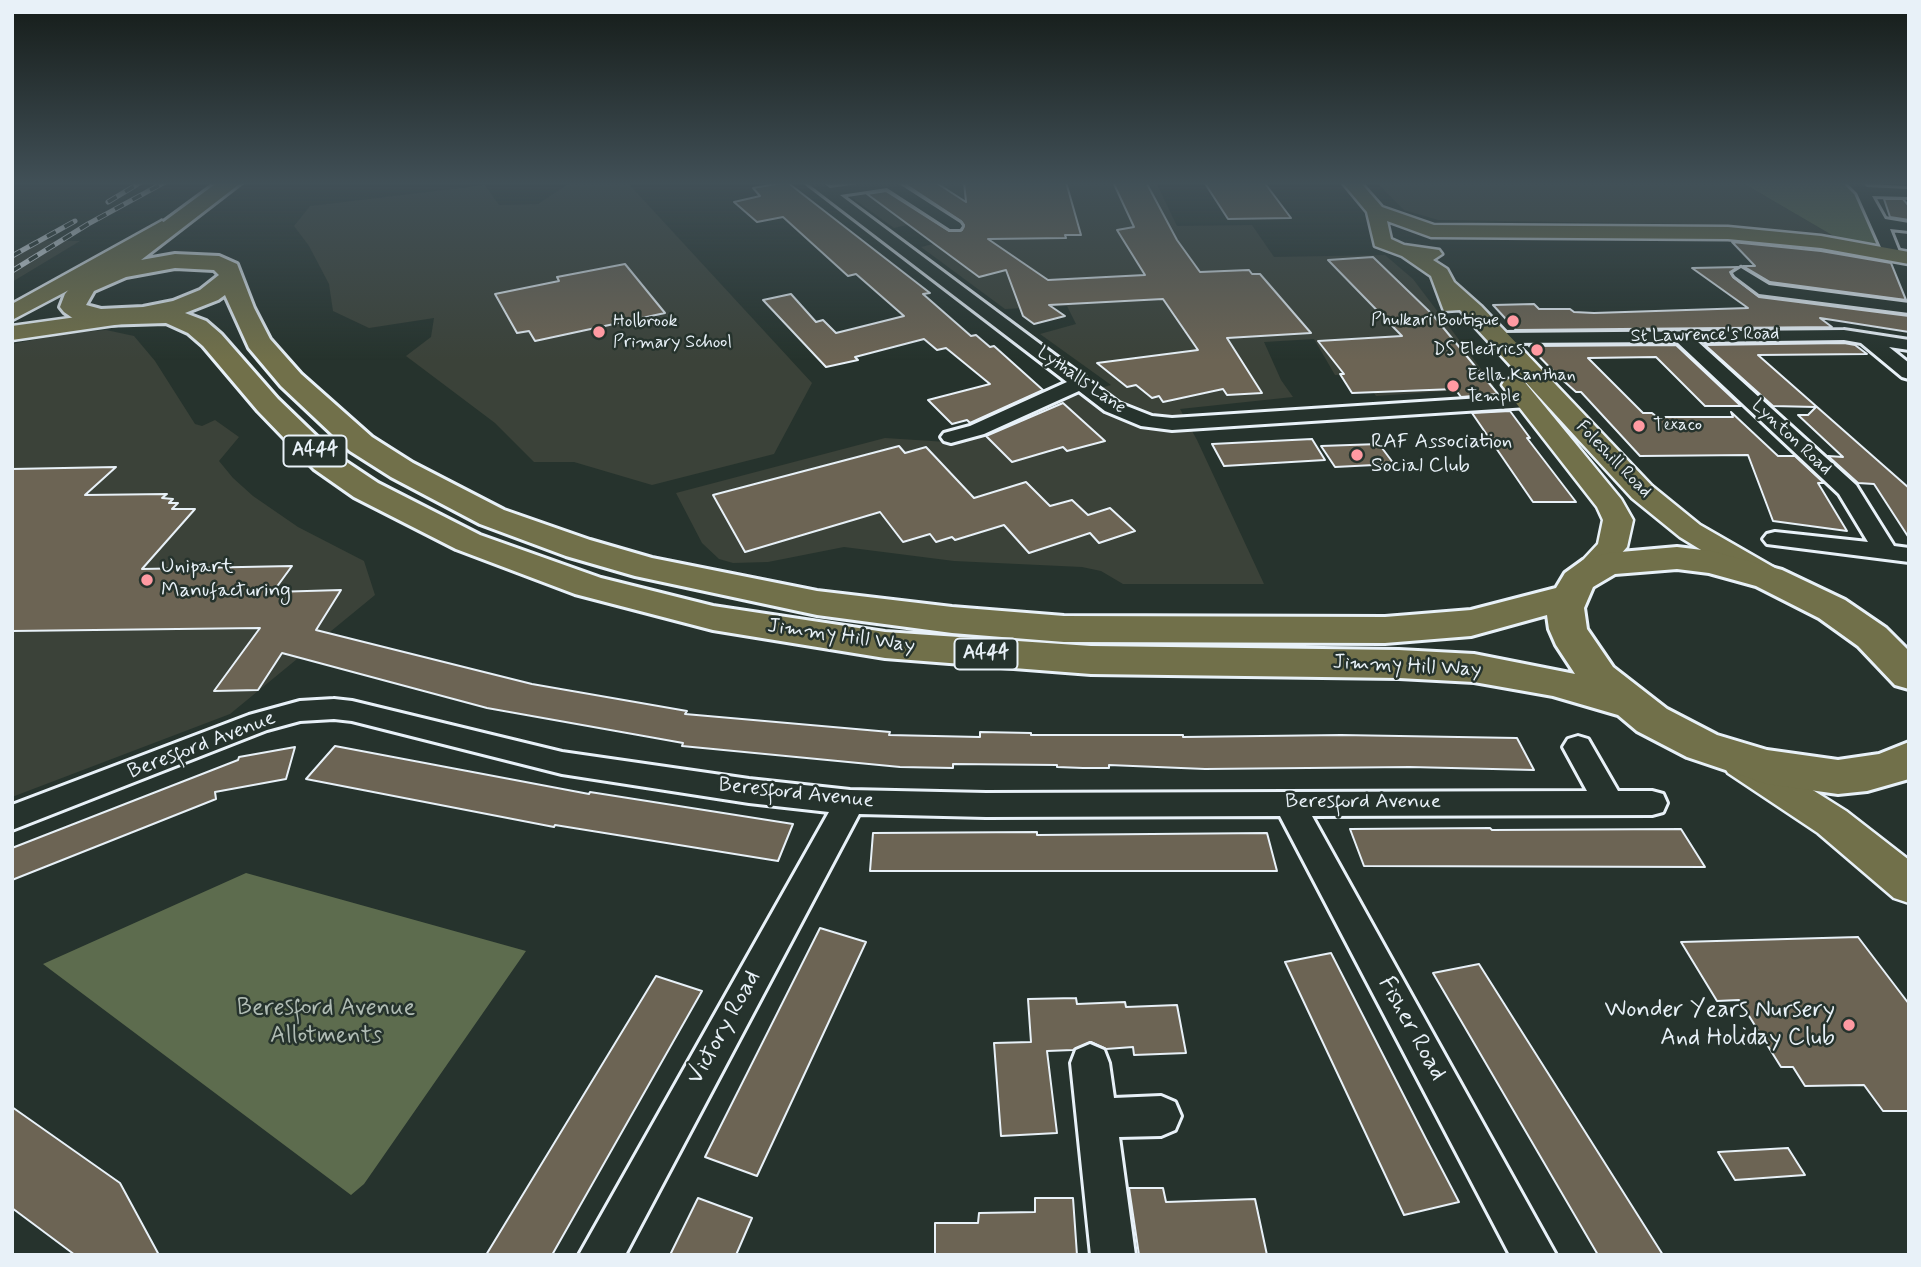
<!DOCTYPE html>
<style>
body{margin:0}
#map{position:relative;width:1921px;height:1267px;overflow:hidden;background:#26332d;font-family:Mynerve,sans-serif}
canvas{display:block}
.frame{position:absolute;inset:0;border:14px solid #e8f1f8;pointer-events:none}
</style>
<div id="map">
<canvas width="1921" height="1267"></canvas>
<div class="frame"></div>
</div>
<script>
const context = document.querySelector('canvas').getContext('2d');
context.lineJoin = 'round';
function paint(path, color) {
  context.fillStyle = color;
  context.fill(path, 'evenodd');
}
function shape(rows) {
  const path = new Path2D();
  for (const r of rows) {
    path.moveTo(r[0], r[1]);
    for (let i = 2; i < r.length; i += 2) path.lineTo(r[i], r[i + 1]);
  }
  return path;
}
function trace(path, color, width, dash) {
  context.strokeStyle = color;
  context.lineWidth = width;
  context.lineCap = dash ? 'butt' : 'round';
  context.setLineDash(dash || []);
  context.stroke(path);
}
function write(font, color, halo, rows, align = 'center') {
  context.font = font + ' Mynerve,sans-serif';
  context.lineWidth = 5;
  context.setLineDash([]);
  context.textBaseline = 'middle';
  context.strokeStyle = halo;
  context.fillStyle = color;
  for (const [text, x, y, turn = 0] of rows) {
    context.save();
    context.translate(x, y);
    context.rotate((+turn || 0) * Math.PI / 180);
    context.textAlign = isNaN(turn) ? turn : align;
    if (halo) context.strokeText(text, 0, 0);
    context.fillText(text, 0, 0);
    context.restore();
  }
}
const built = shape([
 [577,182,627,182,812,383,774,454,652,485,574,462,534,462,495,423,406,356,431,337,434,318,369,328,333,311,329,284,309,246,294,226,310,206,485,185,499,205,538,204,568,184],
 [830,182,1156,182,1177,226,1252,225,1274,257,1385,255,1413,279,1494,386,1490,388,1376,396,1361,374,1335,375,1314,339,1264,342,1281,380,1293,397,1180,409,1197,440,1264,584,1123,584,1101,571,1082,567,954,561,844,547,768,562,733,563,719,559,702,543,676,493,885,438,947,442,973,435,1055,401,1111,385,1040,334,1076,324,1067,306,1005,309,921,247,965,236,938,218,894,228],
 [1376,182,1741,182,1837,238,1780,231,1683,224,1438,220,1404,210],
 [34,240,80,241,12,282,12,253],
 [106,330,134,336,155,361,195,424,202,426,215,420,239,437,219,461,233,478,253,496,298,527,364,561,375,595,230,714,12,797,12,344,70,333]
]);
const green = shape([
 [1741,182,1849,182,1859,191,1888,252,1849,244,1837,238],
 [246,873,526,951,364,1184,351,1195,43,964]
]);
const building = shape([
 [787,182,930,293,923,294,971,336,976,335,990,347,994,346,1043,390,970,423,967,420,952,424,928,400,990,384,946,348,937,350,924,339,855,357,858,360,826,367,763,300,791,294,816,322,823,320,836,333,904,316,856,274,848,276,783,217,757,222,734,202,760,196,753,188,787,182],
 [915,182,935,182,966,202,964,182,1066,182,1081,235,1065,235,1066,238,988,239,1048,280,1145,275,1117,230,1134,227,1113,182,1146,182,1177,240,1200,272,1249,270,1252,274,1260,274,1311,333,1227,338,1262,393,1227,395,1223,389,1163,402,1159,396,1152,398,1136,385,1127,387,1097,363,1198,350,1163,299,1049,305,1065,316,1034,324,1023,316,1006,270,979,277,867,194,886,191,949,231,962,230,964,225,961,221,905,184,915,182],
 [1204,182,1264,182,1291,218,1228,219,1204,182],
 [1884,199,1903,199,1909,206,1909,220,1890,217,1884,199],
 [1732,242,1821,251,1891,263,1906,300,1770,282,1743,266,1755,266,1732,242],
 [1373,257,1432,314,1498,394,1461,397,1455,389,1352,393,1340,374,1344,374,1318,341,1402,336,1328,260,1373,257],
 [625,264,665,313,535,341,529,331,517,333,495,294,559,281,557,277,625,264],
 [1738,267,1730,272,1733,277,1759,297,1909,316,1909,332,1820,318,1832,327,1516,330,1493,305,1534,304,1539,309,1570,309,1574,312,1594,313,1748,308,1692,268,1738,267],
 [1844,343,1855,345,1867,354,1758,355,1909,488,1909,538,1874,484,1858,483,1828,456,1843,457,1798,415,1808,415,1816,407,1773,406,1705,345,1844,343],
 [1676,345,1741,406,1705,406,1656,357,1588,358,1643,413,1652,413,1657,417,1733,417,1731,412,1778,456,1795,456,1824,483,1818,483,1847,531,1773,521,1748,455,1640,456,1581,392,1576,392,1558,376,1529,346,1676,345],
 [1063,403,1105,441,1067,451,1063,447,1012,462,986,436,1063,403],
 [1510,411,1530,438,1527,438,1576,502,1533,502,1472,413,1510,411],
 [1312,439,1325,460,1224,466,1212,444,1312,439],
 [1379,444,1394,464,1335,467,1321,446,1379,444],
 [899,446,905,453,926,447,974,498,1026,482,1050,506,1072,500,1088,515,1110,508,1135,531,1099,543,1090,533,1029,553,1004,525,955,540,952,537,936,542,930,534,903,542,880,512,745,552,713,495,899,446],
 [116,467,85,495,167,494,162,498,173,499,169,503,178,503,172,509,195,509,142,569,292,566,273,592,341,590,316,630,532,684,687,711,685,714,890,732,889,735,980,737,980,732,1031,733,1031,735,1183,735,1183,737,1341,735,1517,738,1534,770,1410,767,1205,769,1109,765,1109,768,1083,768,1057,767,1057,765,953,764,953,768,900,767,682,746,683,743,487,708,282,653,258,690,214,691,260,628,12,631,12,469,116,467],
 [335,746,589,794,590,792,793,824,778,861,555,825,554,827,306,779,335,746],
 [295,747,286,779,215,792,216,799,12,880,12,848,238,760,239,757,295,747],
 [1490,828,1492,830,1681,829,1705,867,1364,866,1350,829,1490,828],
 [1037,832,1037,835,1267,833,1277,871,870,871,873,833,1037,832],
 [820,928,866,942,757,1176,705,1157,820,928],
 [1858,937,1909,1004,1909,1111,1883,1111,1864,1085,1805,1086,1793,1067,1781,1067,1739,1000,1717,1001,1681,942,1858,937],
 [1331,953,1426,1139,1459,1202,1404,1215,1285,962,1331,953],
 [1479,964,1620,1187,1663,1255,1598,1255,1433,973,1479,964],
 [656,976,702,991,552,1255,486,1255,656,976],
 [1076,998,1077,1004,1125,1002,1126,1007,1177,1005,1186,1053,1134,1055,1133,1047,1106,1049,1091,1042,1073,1050,1047,1051,1057,1133,1001,1136,994,1043,1031,1042,1028,999,1076,998],
 [12,1107,120,1183,159,1255,75,1255,12,1208,12,1107],
 [1788,1148,1805,1175,1735,1180,1718,1152,1788,1148],
 [1129,1188,1163,1188,1166,1202,1255,1199,1267,1255,1139,1255,1129,1188],
 [698,1198,752,1218,736,1255,670,1255,698,1198],
 [1035,1198,1073,1198,1077,1255,935,1255,935,1223,978,1223,979,1213,1035,1212,1035,1198]
]);
const minor = shape([
 [806,182,822,182,830,188,871,182,896,182,960,223,962,226,960,229,950,229,887,188,840,195,1119,403,1152,416,1172,418,1528,395,1535,397,1538,401,1535,405,1528,407,1172,430,1141,426,1105,411,1079,391,984,434,951,443,944,441,941,437,944,433,970,426,1067,382,806,182],
 [1846,182,1862,182,1867,187,1909,189,1909,197,1872,196,1885,219,1909,223,1909,231,1890,229,1900,254,1898,257,1892,259,1884,254,1857,193,1846,182],
 [1741,268,1769,285,1909,303,1909,313,1759,294,1735,276,1733,273,1741,268],
 [1844,330,1909,340,1909,350,1889,347,1909,363,1909,379,1902,377,1861,343,1844,340,1698,342,1856,485,1894,546,1909,548,1909,562,1767,544,1763,539,1767,534,1775,532,1868,542,1839,494,1677,342,1500,343,1491,338,1500,333,1844,330],
 [334,699,352,701,562,752,749,779,850,790,986,793,1587,791,1563,747,1568,739,1578,736,1588,739,1618,791,1652,791,1663,794,1667,803,1663,812,1652,815,1312,816,1556,1255,1510,1255,1280,816,986,817,859,814,625,1255,579,1255,829,812,749,803,562,774,352,721,334,719,300,721,267,730,12,830,12,805,249,715,300,701,334,699],
 [1090,1044,1104,1050,1109,1063,1114,1098,1161,1096,1175,1102,1181,1116,1175,1130,1161,1136,1119,1137,1135,1255,1091,1255,1071,1063,1076,1050,1090,1044]
]);
const major = shape([
 [1342,182,1360,182,1382,207,1434,225,1728,227,1821,236,1909,252,1909,264,1821,248,1728,239,1431,237,1387,221,1391,239,1404,245,1439,250,1442,254,1433,260,1447,269,1454,282,1481,306,1652,486,1700,525,1780,571,1785,578,1780,585,1769,588,1758,585,1680,537,1632,498,1465,316,1460,310,1444,311,1431,276,1402,256,1375,246,1367,212,1342,182],
 [162,221,171,227,169,231,105,271,12,320,12,304,162,221],
 [127,310,135,312,138,317,135,322,12,340,12,326,127,310],
 [1514,378,1523,380,1621,499,1633,520,1627,547,1598,580,1587,583,1576,580,1571,573,1598,544,1603,520,1597,507,1502,385,1505,380,1514,378],
 [1741,749,1754,753,1846,811,1909,860,1909,903,1894,898,1818,833,1728,773,1722,763,1728,753,1741,749]
]);
const highway = shape([
 [218,182,242,182,141,260,175,254,219,256,237,264,254,308,270,339,301,374,372,437,413,463,504,510,590,540,652,558,817,591,952,607,1064,616,1385,617,1471,610,1556,588,1565,573,1583,560,1609,553,1677,547,1711,551,1782,570,1845,600,1886,628,1909,651,1909,689,1895,685,1858,646,1819,618,1756,586,1709,573,1677,569,1615,574,1593,587,1584,608,1587,629,1613,667,1667,709,1717,735,1767,750,1838,760,1879,754,1909,742,1909,779,1867,791,1838,794,1767,784,1687,757,1637,731,1618,715,1553,696,1474,682,1399,678,1091,674,885,658,713,630,575,594,456,549,354,497,314,469,258,411,203,346,188,333,166,323,101,325,74,319,64,312,60,307,65,294,76,281,110,267,112,260,218,182],
 [175,268,214,270,219,275,200,290,173,301,143,307,101,309,86,305,94,291,126,277,175,268],
 [225,295,249,348,281,386,350,451,391,477,480,524,566,556,635,576,817,615,952,633,1064,642,1385,643,1471,636,1547,615,1549,629,1556,645,1575,674,1474,654,1399,650,1091,646,885,632,713,606,601,578,480,535,378,483,336,455,278,399,221,334,206,321,185,313,218,300,225,295]
]);
const rail = shape([
 [108,202,141,182],
 [12,256,75,221],
 [12,271,88,224,165,182]
]);
const markers = [
 [1513,321,7,"#ff9aa2"],
 [599,332,7,"#ff9aa2"],
 [1537,350,7,"#ff9aa2"],
 [1453,386,7,"#ff9aa2"],
 [1639,426,7,"#ff9aa2"],
 [1357,455,7,"#ff9aa2"],
 [147,580,7,"#ff9aa2"],
 [1849,1025,7,"#ff9aa2"]
];
const farPoinames = [
 ["Phulkari Boutique",1499,321,"right"],
 ["Holbrook",613,322],
 ["Primary School",613,343],
 ["DS Electrics",1523,350,"right"],
 ["Eella Kanthan",1467,376],
 ["Temple",1467,397],
 ["Texaco",1653,426]
];
const farStreetnames = [
 ["St Lawrence's Road",1705,336,-1],
 ["Lythalls Lane",1081,381,35],
 ["Lynton Road",1791,438,43],
 ["Foleshill Road",1613,460,46]
];
const shields = [
 [315,451,63],
 [986,654,63]
];
const shieldNames = [
 ["A444",315,451],
 ["A444",986,654]
];
const poiNames = [
 ["RAF Association",1371,443],
 ["Social Club",1371,467],
 ["Unipart",161,568],
 ["Manufacturing",161,592]
];
const streetNames = [
 ["Jimmy Hill Way",841,637,8],
 ["Jimmy Hill Way",1407,667,3],
 ["Beresford Avenue",202,746,-21],
 ["Beresford Avenue",796,794,6],
 ["Beresford Avenue",1363,803]
];
const nearParknames = [
 ["Beresford Avenue",326,1009],
 ["Allotments",326,1037]
];
const nearPoinames = [
 ["Wonder Years Nursery",1835,1011],
 ["And Holiday Club",1835,1039]
];
const nearStreetnames = [
 ["Victory Road",725,1028,-61],
 ["Fisher Road",1411,1029,61]
];
paint(built, '#3b4239');
paint(green, '#5d6c4e');
paint(building, '#6c6454');
trace(building, '#e8f1f8', 2);
trace(minor, '#e8f1f8', 6);
trace(major, '#e8f1f8', 5);
trace(highway, '#e8f1f8', 6);
paint(minor, '#26332d');
paint(major, '#71704a');
paint(highway, '#71704a');
trace(rail, '#e8f1f8', 5);
trace(rail, '#26332d', 3.5, [10]);
const sky = context.createLinearGradient(0, 0, 0, 360);
sky.addColorStop(0, '#151c19');
sky.addColorStop(0.51, '#415057');
sky.addColorStop(1, '#41505700');
context.fillStyle = sky;
context.fillRect(0, 0, 1921, 360);
for (const [x, y, r, color] of markers) {
  const dot = new Path2D();
  dot.arc(x, y, r, 0, 2 * Math.PI);
  context.fillStyle = color;
  context.fill(dot);
  trace(dot, '#26332d', 2.5);
}
write('18px', '#e8f1f8', '#26332d', farPoinames, 'left');
write('18px', '#e8f1f8', '#26332d', farStreetnames);
for (const [x, y, w] of shields) {
  const box = new Path2D();
  box.roundRect(x - w / 2, y - 15.5, w, 31, 5);
  context.fillStyle = '#26332d';
  context.fill(box);
  trace(box, '#e8f1f8', 2);
}
write('bold 19px', '#e8f1f8', null, shieldNames);
write('21px', '#e8f1f8', '#26332d', poiNames, 'left');
write('21px', '#e8f1f8', '#26332d', streetNames);
write('24px', '#b0bcb4', '#26332d', nearParknames);
write('24px', '#e8f1f8', '#26332d', nearPoinames, 'right');
write('24px', '#e8f1f8', '#26332d', nearStreetnames);
</script>
